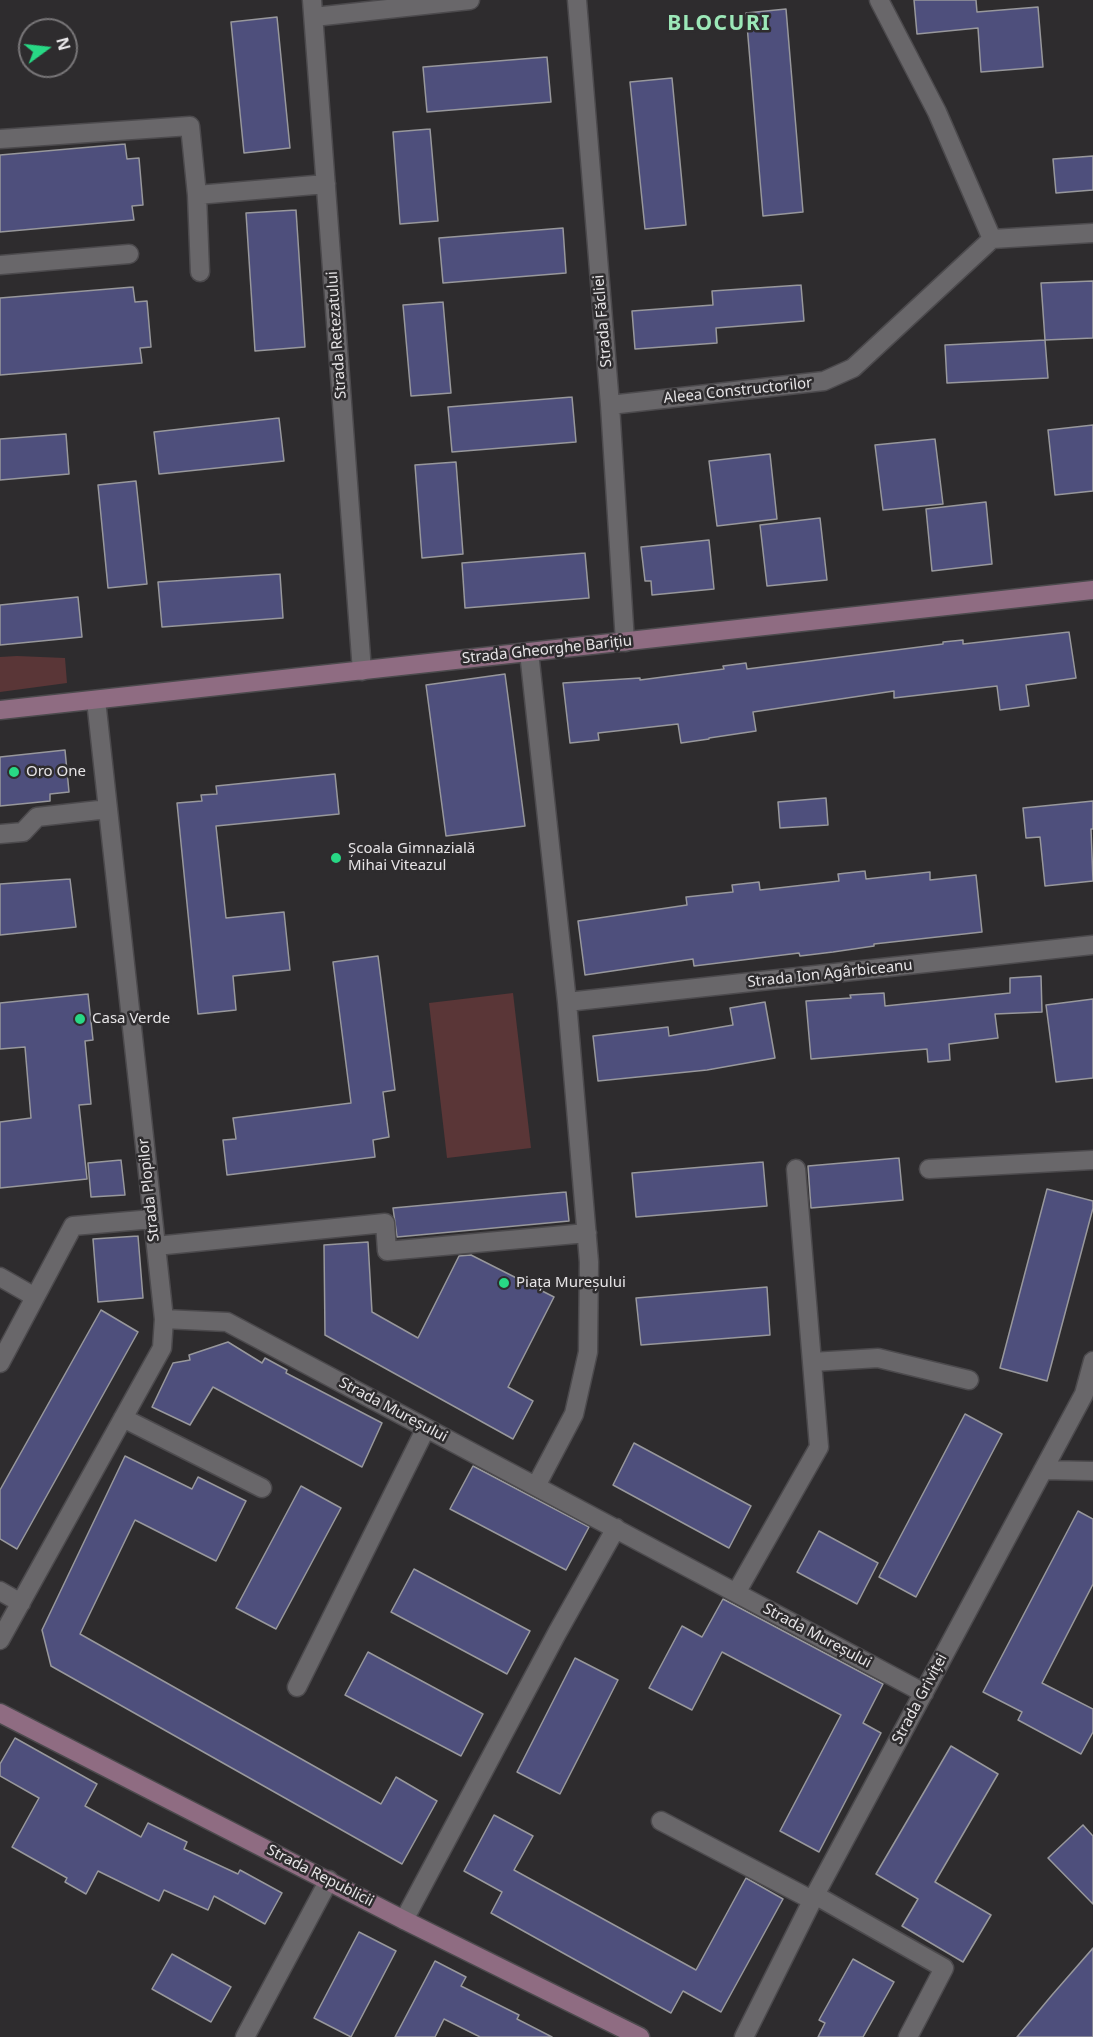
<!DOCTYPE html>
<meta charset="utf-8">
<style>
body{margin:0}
#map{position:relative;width:1093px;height:2037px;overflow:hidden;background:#2e2c2e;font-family:"Noto Sans",sans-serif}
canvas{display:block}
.north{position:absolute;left:18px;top:18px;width:60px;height:60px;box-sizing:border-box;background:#2e2c2e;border:2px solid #787678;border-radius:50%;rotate:75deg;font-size:16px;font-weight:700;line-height:24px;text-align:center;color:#e6e4e6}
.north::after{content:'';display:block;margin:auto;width:21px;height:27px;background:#28d885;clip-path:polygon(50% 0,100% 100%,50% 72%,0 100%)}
</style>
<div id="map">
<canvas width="1093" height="2037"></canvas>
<div class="north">N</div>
</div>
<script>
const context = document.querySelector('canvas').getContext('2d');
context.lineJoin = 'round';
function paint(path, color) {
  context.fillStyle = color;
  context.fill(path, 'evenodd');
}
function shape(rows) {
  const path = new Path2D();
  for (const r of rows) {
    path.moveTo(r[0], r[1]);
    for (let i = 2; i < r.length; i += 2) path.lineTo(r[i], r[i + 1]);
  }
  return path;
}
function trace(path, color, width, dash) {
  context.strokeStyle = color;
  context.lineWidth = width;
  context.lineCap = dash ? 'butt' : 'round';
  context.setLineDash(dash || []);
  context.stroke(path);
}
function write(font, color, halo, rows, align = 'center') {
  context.font = font + ' "Noto Sans",sans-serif';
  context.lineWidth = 5;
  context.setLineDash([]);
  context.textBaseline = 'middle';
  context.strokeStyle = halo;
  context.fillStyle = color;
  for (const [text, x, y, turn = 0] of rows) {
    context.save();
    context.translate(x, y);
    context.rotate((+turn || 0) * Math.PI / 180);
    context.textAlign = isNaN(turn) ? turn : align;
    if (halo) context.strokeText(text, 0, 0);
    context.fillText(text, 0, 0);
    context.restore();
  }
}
const green = shape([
 [17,656,65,658,67,683,0,692,0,657],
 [513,993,531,1148,447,1158,429,1003]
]);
const building = shape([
 [914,0,976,0,977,12,1038,7,1043,67,981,72,978,28,917,34,914,0],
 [786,9,803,212,763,216,746,13,786,9],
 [277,17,290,148,244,153,231,22,277,17],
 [547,57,551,102,427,112,423,67,547,57],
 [672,78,686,225,645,229,630,82,672,78],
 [430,129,438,221,400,224,393,132,430,129],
 [125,144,127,159,139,158,143,205,132,206,134,220,0,232,0,155,125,144],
 [1093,156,1093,190,1056,193,1053,159,1093,156],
 [296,210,305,347,255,351,246,213,296,210],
 [563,228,566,273,443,283,439,238,563,228],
 [1093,281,1093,338,1045,340,1041,283,1093,281],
 [801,285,804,321,716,328,717,343,635,349,632,311,713,305,712,291,801,285],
 [133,287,135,302,147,301,151,347,140,348,142,363,0,375,0,298,133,287],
 [443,302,451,393,411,396,403,305,443,302],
 [1045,340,1048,378,947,383,945,345,1045,340],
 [572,397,576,442,452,452,448,407,572,397],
 [279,418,284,461,159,474,154,432,279,418],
 [1093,425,1093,491,1055,495,1048,430,1093,425],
 [66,434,69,474,0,480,0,439,66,434],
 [935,439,943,504,883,510,875,445,935,439],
 [770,454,777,519,717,526,709,461,770,454],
 [456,462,463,554,422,558,415,465,456,462],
 [136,481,147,584,108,588,98,485,136,481],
 [986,502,992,564,932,571,926,509,986,502],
 [820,518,827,580,767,586,760,525,820,518],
 [709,540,714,589,652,595,651,581,645,581,641,547,709,540],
 [585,553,589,598,465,608,462,563,585,553],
 [280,574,283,618,162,627,158,582,280,574],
 [78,597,82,637,0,645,0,605,78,597],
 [1069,632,1076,678,1026,685,1029,706,1000,710,997,686,894,698,894,691,753,712,756,731,709,738,709,739,681,743,678,724,598,733,599,740,570,743,563,683,640,678,640,680,724,669,723,666,746,663,747,669,943,644,943,642,963,640,963,644,1069,632],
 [505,674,525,826,446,836,426,685,505,674],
 [65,750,69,792,50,794,50,801,0,806,0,757,65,750],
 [335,774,339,814,216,826,226,918,284,912,290,970,233,976,236,1010,198,1014,177,803,202,801,201,795,217,794,216,786,335,774],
 [826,798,828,825,780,828,778,802,826,798],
 [1093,801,1093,829,1091,829,1093,881,1045,886,1040,837,1026,838,1023,808,1093,801],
 [865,871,866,879,930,872,930,880,976,875,982,932,874,944,874,946,833,952,800,956,799,953,694,966,693,959,585,975,578,921,687,905,686,897,733,892,732,885,759,882,760,890,839,881,838,874,865,871],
 [70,879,76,927,0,935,0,884,70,879],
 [378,956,395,1090,383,1092,389,1137,373,1140,375,1157,227,1175,223,1140,236,1139,233,1118,351,1103,333,962,378,956],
 [1041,976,1042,1012,995,1014,998,1038,949,1044,950,1060,928,1062,927,1049,811,1059,806,1001,851,998,850,995,884,993,885,1006,1010,993,1010,978,1041,976],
 [88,994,93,1040,85,1041,91,1104,79,1105,87,1179,0,1188,0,1122,31,1118,25,1047,0,1049,0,1003,88,994],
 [1093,999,1093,1078,1056,1082,1046,1005,1093,999],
 [765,1002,775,1058,707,1070,598,1081,593,1036,668,1027,669,1036,733,1025,730,1008,765,1002],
 [899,1158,903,1200,811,1208,808,1166,899,1158],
 [121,1160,125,1195,91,1197,88,1163,121,1160],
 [763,1162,767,1206,636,1217,632,1173,763,1162],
 [1047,1189,1093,1201,1093,1208,1047,1381,1000,1368,1047,1189],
 [566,1192,569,1221,397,1237,393,1208,566,1192],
 [138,1236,143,1298,98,1302,93,1239,138,1236],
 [368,1242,372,1312,418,1338,459,1256,471,1255,554,1297,508,1387,533,1401,513,1439,325,1335,324,1245,368,1242],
 [767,1287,770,1335,641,1345,636,1298,767,1287],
 [101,1310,138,1332,17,1549,0,1539,0,1490,101,1310],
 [228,1342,262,1363,265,1358,287,1370,286,1373,382,1423,362,1467,213,1387,190,1425,152,1407,173,1363,190,1360,189,1355,228,1342],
 [965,1414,1002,1434,916,1597,879,1577,965,1414],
 [634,1443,751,1506,729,1548,613,1485,634,1443],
 [125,1456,192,1489,198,1477,246,1501,216,1561,135,1520,80,1634,381,1804,396,1777,437,1801,402,1864,51,1666,42,1630,125,1456],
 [473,1466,589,1527,566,1570,450,1509,473,1466],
 [301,1486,341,1508,276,1629,236,1608,301,1486],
 [1078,1511,1093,1519,1093,1584,1042,1683,1093,1709,1093,1732,1081,1754,1018,1720,1022,1712,983,1692,1078,1511],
 [819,1531,878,1563,857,1604,797,1572,819,1531],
 [414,1569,530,1631,507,1674,391,1612,414,1569],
 [723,1599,883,1684,863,1723,881,1733,819,1852,780,1831,841,1715,722,1652,692,1710,649,1688,682,1626,702,1637,723,1599],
 [368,1652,483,1714,461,1756,345,1695,368,1652],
 [575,1658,618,1680,560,1794,517,1772,575,1658],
 [15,1738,97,1784,85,1806,141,1837,148,1823,187,1842,184,1849,238,1874,240,1870,282,1893,265,1924,214,1896,208,1910,164,1890,159,1901,98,1871,86,1894,65,1882,67,1878,12,1847,39,1798,0,1776,0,1764,15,1738],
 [951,1746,998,1774,935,1882,991,1915,963,1962,902,1926,918,1899,876,1874,951,1746],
 [494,1815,533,1836,514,1870,696,1970,746,1878,783,1899,721,2012,683,1991,671,2013,491,1913,502,1892,464,1871,494,1815],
 [1083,1825,1093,1836,1093,1904,1048,1858,1083,1825],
 [359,1932,396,1951,351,2037,314,2018,359,1932],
 [1093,1948,1093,2037,1017,2037,1052,1995,1093,1948],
 [172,1954,231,1987,211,2022,152,1989,172,1954],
 [853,1959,894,1982,863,2037,818,2037,825,2023,819,2020,853,1959],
 [435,1961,466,1977,461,1986,519,2015,517,2019,552,2037,480,2037,444,2019,435,2037,395,2037,435,1961]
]);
const street = shape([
 [312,0,362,671],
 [577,0,610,405,625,642],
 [314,17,470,0],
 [0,139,190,126,197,195,200,272],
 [197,195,326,184],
 [992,239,1093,233],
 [0,265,129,254],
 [610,405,824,381,853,368,992,239,937,112,879,0],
 [529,652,567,1002,589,1262,588,1352,574,1414,536,1486],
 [0,834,23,832,37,817,108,809],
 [567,1002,1093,945],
 [929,1169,1093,1160],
 [156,1246,385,1223,387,1251,587,1233],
 [0,1277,35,1297],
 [164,1319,227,1322,924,1693],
 [812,1362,878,1358,969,1380],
 [0,1363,73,1226,153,1219],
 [123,1418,262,1488],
 [1043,1470,1093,1471],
 [0,1591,21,1603],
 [736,1593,819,1447,796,1169],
 [0,1640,162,1348,164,1319,96,700],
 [297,1687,426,1428],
 [661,1821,812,1900],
 [815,1895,944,1968,908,2037],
 [404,1920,557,1633,616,1528],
 [245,2037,329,1880],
 [744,2037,815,1895,1084,1394,1093,1361]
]);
const secondary = shape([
 [0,710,1093,590],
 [0,1713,404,1920,640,2037]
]);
const markers = [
 [14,772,6,"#28d885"],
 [336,858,6,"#28d885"],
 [80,1019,6,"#28d885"],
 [504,1283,6,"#28d885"]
];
const streetNames = [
 ["Strada Făcliei",603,321,-95],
 ["Strada Retezatului",337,335,-94],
 ["Aleea Constructorilor",738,391,-6],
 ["Strada Gheorghe Barițiu",547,650,-6],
 ["Strada Ion Agârbiceanu",830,974,-6],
 ["Strada Plopilor",149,1190,-96],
 ["Strada Mureșului",393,1410,28],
 ["Strada Mureșului",817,1636,28],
 ["Strada Griviței",920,1699,-62],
 ["Strada Republicii",320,1876,27]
];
const poiNames = [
 ["Oro One",26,772],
 ["Școala Gimnazială",348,849],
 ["Mihai Viteazul",348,866],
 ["Casa Verde",92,1019],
 ["Piața Mureșului",516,1283]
];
const districtNames = [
 ["BLOCURI",719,24]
];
paint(green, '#5a3637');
paint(building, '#4e4f7c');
trace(building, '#98989c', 1.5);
trace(street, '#4c4a4d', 21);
trace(secondary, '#4c4a4d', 21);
trace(street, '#69676a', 18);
trace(secondary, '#8f6c82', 18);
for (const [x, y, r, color] of markers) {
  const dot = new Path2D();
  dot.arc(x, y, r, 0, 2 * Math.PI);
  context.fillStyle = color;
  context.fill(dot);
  trace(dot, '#2e2c2e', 2);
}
write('15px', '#e6e4e6', '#2e2c2e', streetNames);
write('15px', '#e6e4e6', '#2e2c2e', poiNames, 'left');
context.letterSpacing = '1.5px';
write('bold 21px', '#9ce8b8', '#2e2c2e', districtNames);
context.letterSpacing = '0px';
</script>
